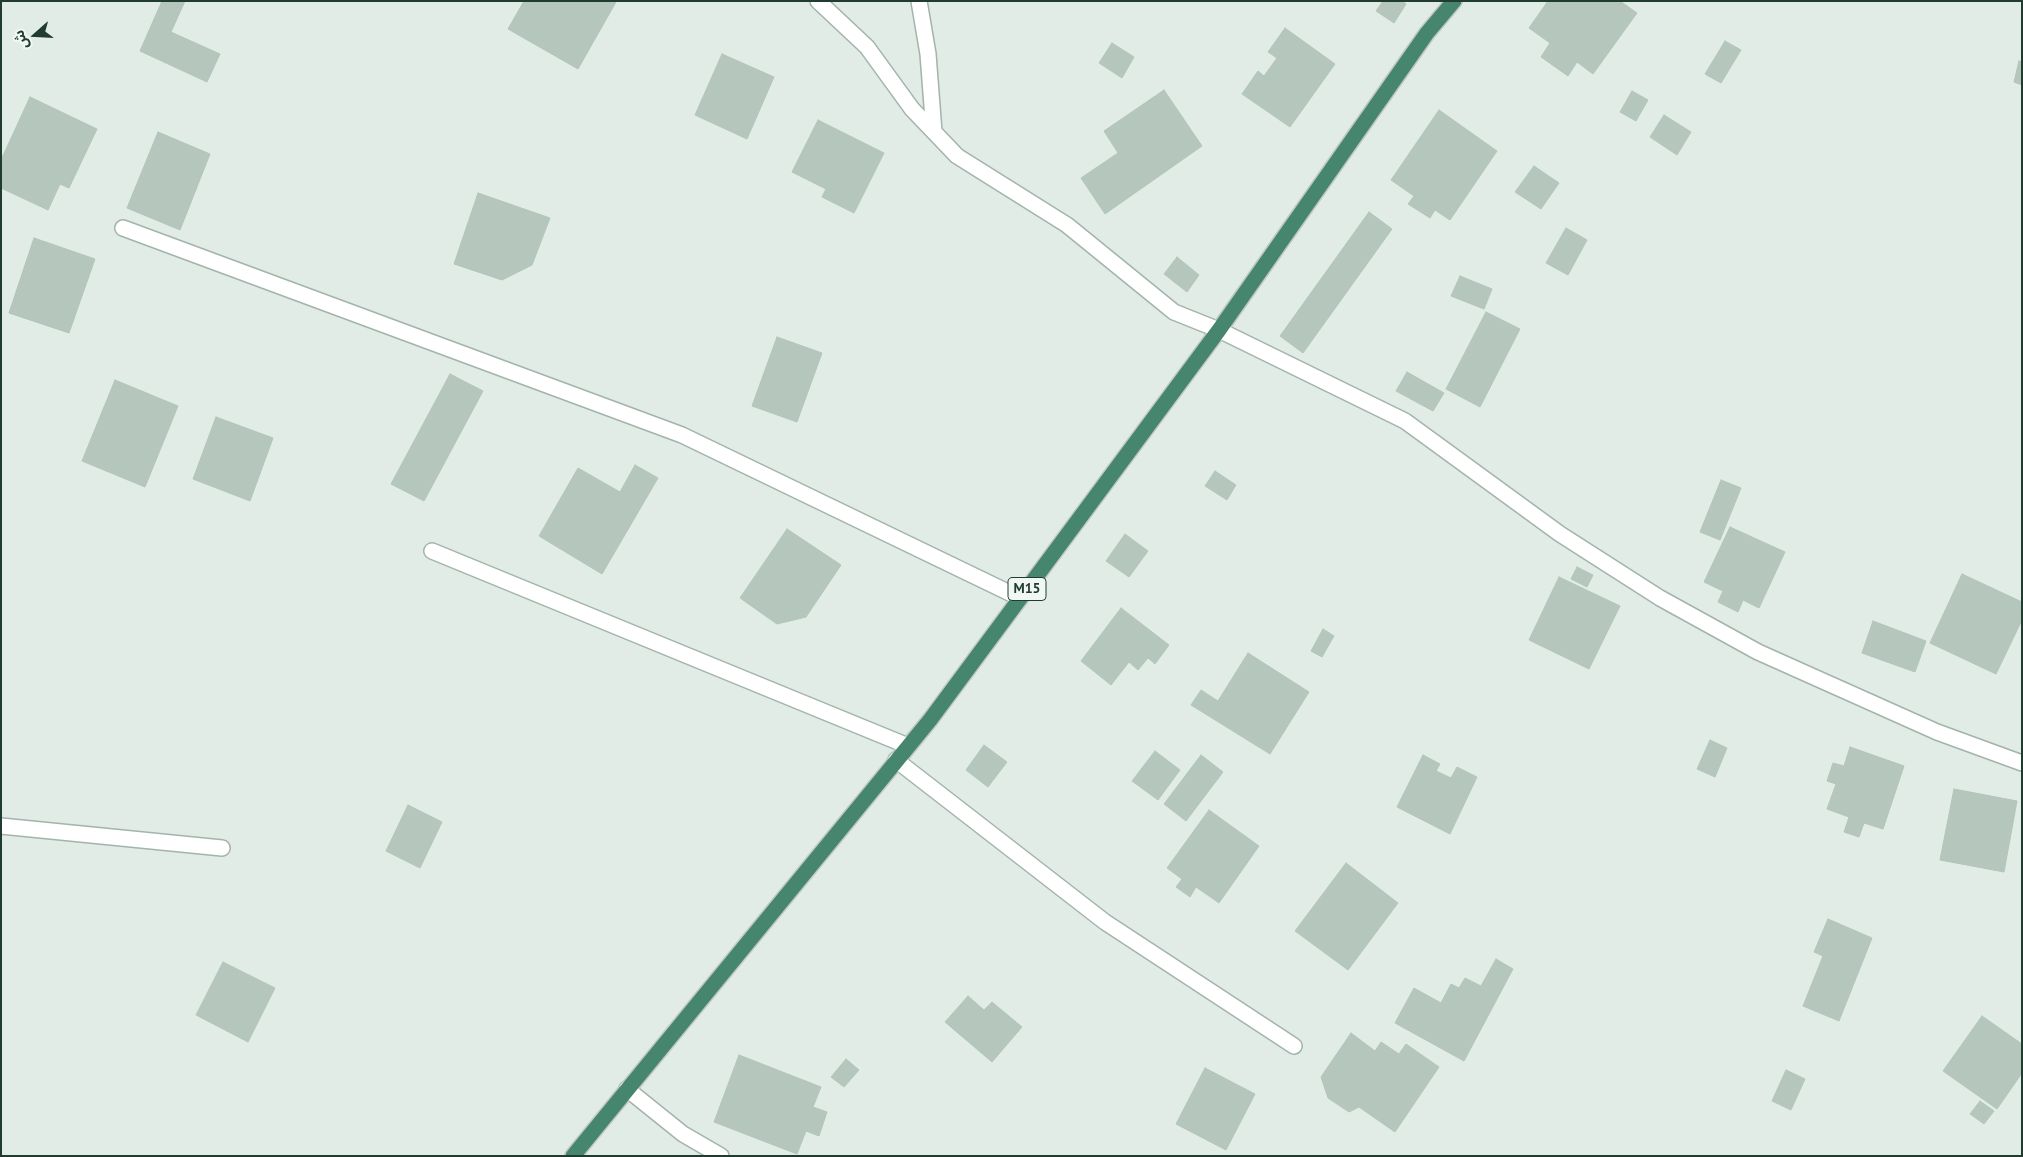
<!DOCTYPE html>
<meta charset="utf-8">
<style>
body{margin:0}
#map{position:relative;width:2023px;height:1157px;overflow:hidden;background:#e0ece5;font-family:"PT Sans","Noto Sans Arabic",sans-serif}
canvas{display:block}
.frame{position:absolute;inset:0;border:2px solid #203c30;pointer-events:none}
.north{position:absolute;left:10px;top:10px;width:50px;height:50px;-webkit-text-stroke:4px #f1f8f3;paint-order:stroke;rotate:251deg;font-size:14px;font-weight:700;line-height:20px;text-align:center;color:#203c30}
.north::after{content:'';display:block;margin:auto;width:18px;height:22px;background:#203c30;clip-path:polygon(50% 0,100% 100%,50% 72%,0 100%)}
</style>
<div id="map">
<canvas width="2023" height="1157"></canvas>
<div class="frame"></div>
<div class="north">ش</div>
</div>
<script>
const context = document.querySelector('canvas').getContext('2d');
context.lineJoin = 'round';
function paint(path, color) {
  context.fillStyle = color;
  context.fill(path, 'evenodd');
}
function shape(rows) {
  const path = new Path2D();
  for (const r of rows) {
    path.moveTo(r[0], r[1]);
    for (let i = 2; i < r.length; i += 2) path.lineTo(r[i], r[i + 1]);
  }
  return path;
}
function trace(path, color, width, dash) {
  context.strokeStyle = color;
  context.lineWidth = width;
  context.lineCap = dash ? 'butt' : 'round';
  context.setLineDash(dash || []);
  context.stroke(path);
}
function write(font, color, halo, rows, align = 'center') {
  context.font = font + ' "PT Sans",sans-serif';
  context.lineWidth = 4.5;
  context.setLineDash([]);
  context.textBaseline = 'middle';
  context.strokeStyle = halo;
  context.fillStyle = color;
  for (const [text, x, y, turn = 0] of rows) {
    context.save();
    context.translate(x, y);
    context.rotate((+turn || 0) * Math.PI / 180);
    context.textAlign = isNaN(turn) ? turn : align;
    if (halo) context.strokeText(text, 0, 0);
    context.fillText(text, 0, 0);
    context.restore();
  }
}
const building = shape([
 [162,1,185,1,171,32,220,54,207,82,140,51,162,1],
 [524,1,614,1,616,2,578,69,508,29,524,1],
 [1383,1,1402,1,1406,4,1394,23,1376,11,1383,1],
 [1548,1,1620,1,1637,13,1593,74,1577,62,1568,76,1541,57,1550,43,1529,28,1548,1],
 [1285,28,1335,64,1290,127,1242,94,1258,71,1264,76,1277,58,1268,52,1285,28],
 [1725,41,1741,50,1721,83,1705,74,1725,41],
 [1112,43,1134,57,1122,78,1099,63,1112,43],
 [722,54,774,77,747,139,695,115,722,54],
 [2019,61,2022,62,2022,85,2014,82,2019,61],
 [1164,90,1202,146,1105,214,1081,178,1118,153,1104,131,1164,90],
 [1632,91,1648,100,1636,121,1620,112,1632,91],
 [30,97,97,129,69,188,60,184,48,210,1,188,1,160,30,97],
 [1439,110,1497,151,1450,220,1435,210,1430,218,1408,204,1414,196,1391,180,1439,110],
 [1664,115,1691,132,1677,155,1650,137,1664,115],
 [818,120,884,153,854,213,822,197,826,189,792,172,818,120],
 [158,132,210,154,180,230,127,208,158,132],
 [1534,166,1559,183,1541,209,1515,192,1534,166],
 [478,193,550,218,532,265,502,280,454,264,478,193],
 [1369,212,1392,229,1303,353,1280,336,1369,212],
 [1566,228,1587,240,1568,275,1546,263,1566,228],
 [34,238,95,259,69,333,9,313,34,238],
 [1177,257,1199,275,1187,292,1164,274,1177,257],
 [1460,276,1492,289,1484,309,1451,296,1460,276],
 [1486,312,1520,329,1480,407,1446,389,1486,312],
 [777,337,822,353,797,422,752,406,777,337],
 [1407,372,1444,393,1433,411,1396,391,1407,372],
 [450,374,483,391,424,501,391,484,450,374],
 [115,380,178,406,145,487,82,461,115,380],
 [216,417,273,438,250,501,193,479,216,417],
 [635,465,658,478,602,574,539,536,578,468,620,492,635,465],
 [1215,471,1236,485,1227,500,1205,486,1215,471],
 [1721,480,1741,488,1720,540,1700,532,1721,480],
 [1730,527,1785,552,1759,608,1743,600,1738,612,1718,602,1723,591,1704,582,1730,527],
 [787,529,841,565,806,617,777,624,740,598,787,529],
 [1125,534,1148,551,1129,577,1106,561,1125,534],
 [1577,567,1593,575,1587,587,1571,579,1577,567],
 [1962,574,2022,602,2022,620,1996,674,1930,643,1962,574],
 [1559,577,1620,606,1589,669,1529,640,1559,577],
 [1121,608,1169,645,1155,664,1148,658,1138,670,1129,662,1111,685,1081,661,1121,608],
 [1873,621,1926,641,1915,672,1862,653,1873,621],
 [1323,629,1334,636,1322,657,1311,651,1323,629],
 [1248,653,1309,692,1270,754,1191,705,1201,690,1218,701,1248,653],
 [1710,740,1727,748,1715,777,1697,769,1710,740],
 [984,745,1007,762,988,787,966,770,984,745],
 [1850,747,1904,766,1883,829,1864,823,1859,837,1844,832,1849,817,1827,809,1836,784,1827,781,1833,763,1844,766,1850,747],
 [1155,751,1180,770,1158,800,1132,781,1155,751],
 [1201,755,1223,772,1186,821,1164,804,1201,755],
 [1423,755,1440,764,1436,771,1451,778,1457,767,1477,777,1450,834,1397,807,1423,755],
 [1954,789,2017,801,2004,872,1940,860,1954,789],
 [408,805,442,822,420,868,386,851,408,805],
 [1209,810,1259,846,1219,903,1196,887,1190,897,1176,887,1182,879,1167,868,1209,810],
 [1346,863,1398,903,1348,970,1295,931,1346,863],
 [1828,919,1872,938,1839,1021,1803,1006,1823,956,1814,952,1828,919],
 [1496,959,1513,969,1464,1061,1395,1023,1414,988,1441,1003,1451,984,1459,988,1465,978,1481,986,1496,959],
 [223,962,275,988,248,1042,196,1015,223,962],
 [968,996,984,1010,992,1002,1022,1027,992,1062,945,1022,968,996],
 [1982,1016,2022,1044,2022,1073,1997,1109,1943,1071,1982,1016],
 [1351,1033,1375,1051,1381,1042,1399,1054,1406,1044,1439,1067,1395,1132,1359,1107,1349,1112,1328,1098,1321,1077,1351,1033],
 [739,1055,821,1087,813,1107,827,1112,819,1136,806,1131,797,1154,714,1122,739,1055],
 [846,1059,859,1070,844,1087,831,1077,846,1059],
 [1205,1068,1255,1094,1226,1150,1176,1124,1205,1068],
 [1786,1070,1805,1079,1791,1110,1772,1101,1786,1070],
 [1980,1101,1994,1111,1984,1124,1970,1114,1980,1101]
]);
const minor = shape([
 [818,1,867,47,912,109,957,156,1067,225,1174,312,1219,330,1405,421,1560,534,1660,598,1758,652,1937,732,2022,763],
 [919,1,928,54,934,132],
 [123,228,682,435,1020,598],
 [432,551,908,746],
 [896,760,1105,922,1294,1046],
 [1,826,222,848],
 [627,1089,683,1134,721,1156]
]);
const trunk = shape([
 [573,1156,930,720,1219,330,1427,33,1454,1]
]);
const shields = [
 [1027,589,38]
];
const shieldNames = [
 ["M15",1027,589]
];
paint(building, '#b5c6bd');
trace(building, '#b2c5bb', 1);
trace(minor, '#a3b4ab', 18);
trace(trunk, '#c1c8c5', 18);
trace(minor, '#fff', 15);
trace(trunk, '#47866e', 15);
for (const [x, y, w] of shields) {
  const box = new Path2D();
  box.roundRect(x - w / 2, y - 11.5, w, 23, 4);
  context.fillStyle = '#f1f8f3';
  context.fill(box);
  trace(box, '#203c30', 1);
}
write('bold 14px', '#203c30', null, shieldNames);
</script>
